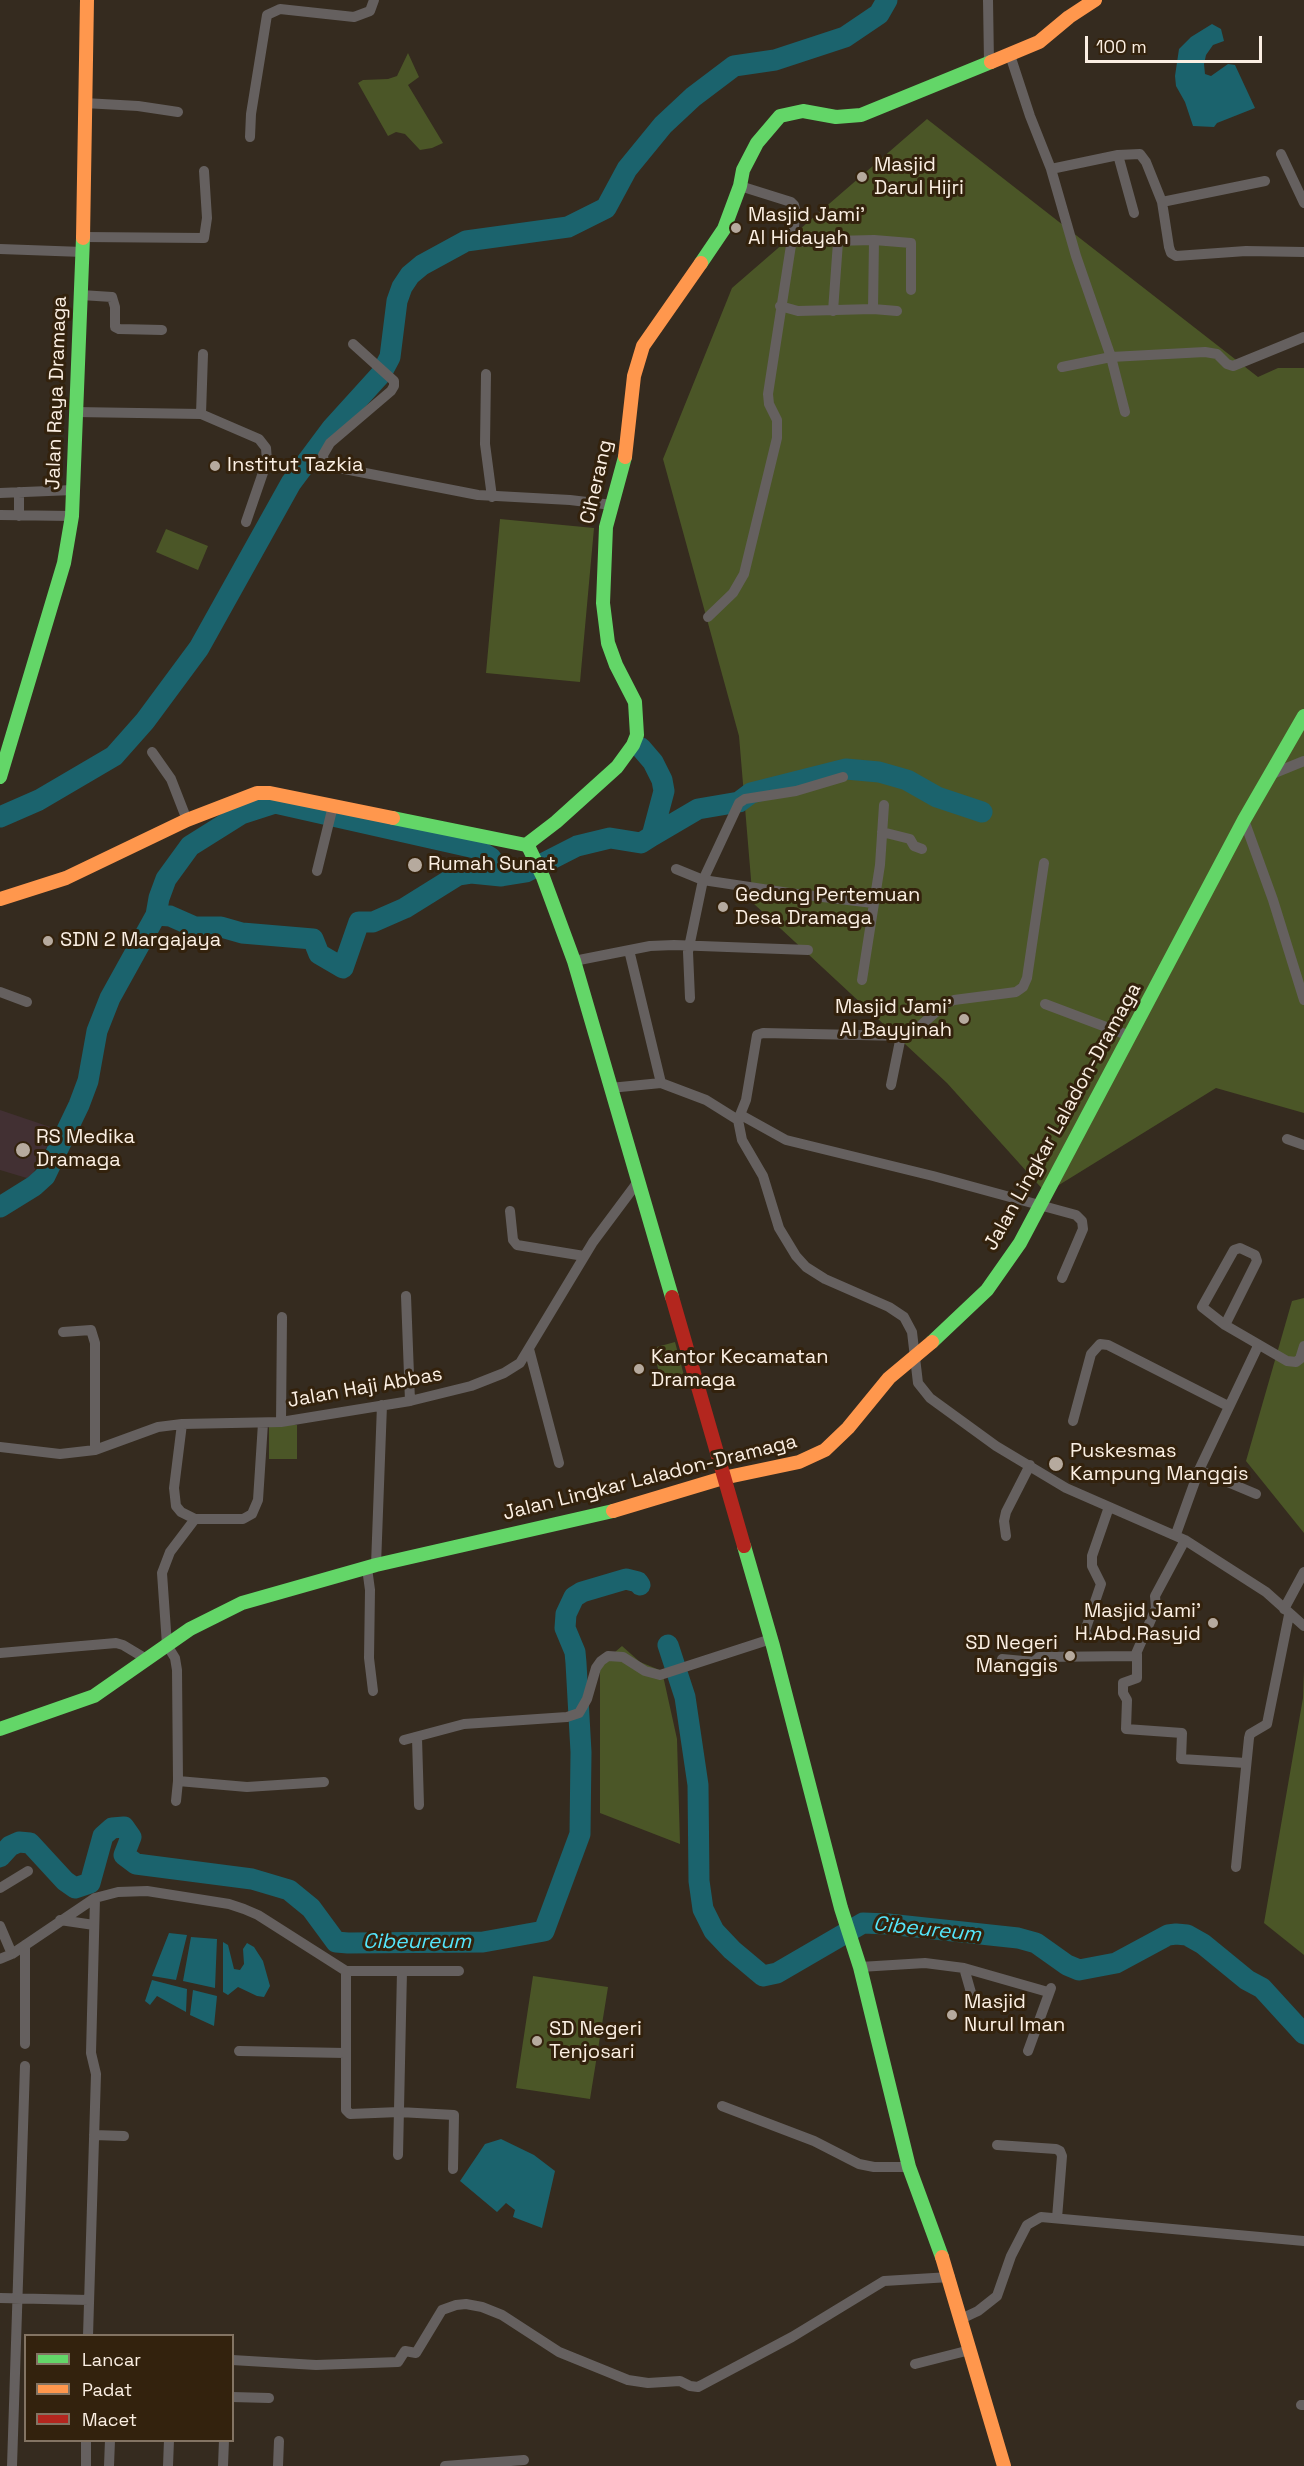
<!DOCTYPE html>
<style>
body{margin:0}
#map{position:relative;width:1304px;height:2466px;overflow:hidden;background:#352b1f;font-family:"Space Grotesk",sans-serif}
canvas{display:block}
.legend{position:absolute;left:24px;top:2334px;width:210px;height:108px;box-sizing:border-box;background:#33220d;border:2px solid #837463;margin:0;padding:8px 10px;list-style:none;font-size:18px;color:#fbefe3}
.legend li{display:flex;align-items:center;gap:12px;height:30px}
.legend b{width:30px;border:2px solid #837463}
.scale{position:absolute;left:1085px;top:36px;width:177px;height:27px;box-sizing:border-box;border:3px solid #fbefe3;border-top:0;padding-left:8px;font-size:18px;line-height:21px;white-space:nowrap;color:#fbefe3;-webkit-text-stroke:4px #33220d;paint-order:stroke}
</style>
<div id="map">
<canvas width="1304" height="2466"></canvas>
<ul class="legend">
<li><b style="height:8px;background:#63d668"></b>Lancar</li>
<li><b style="height:8px;background:#ff974d"></b>Padat</li>
<li><b style="height:8px;background:#b3261e"></b>Macet</li>
</ul>
<div class="scale">100 m</div>
</div>
<script>
const context = document.querySelector('canvas').getContext('2d');
context.lineJoin = 'round';
function paint(path, color) {
  context.fillStyle = color;
  context.fill(path, 'evenodd');
}
function shape(rows) {
  const path = new Path2D();
  for (const r of rows) {
    path.moveTo(r[0], r[1]);
    for (let i = 2; i < r.length; i += 2) path.lineTo(r[i], r[i + 1]);
  }
  return path;
}
function trace(path, color, width, dash) {
  context.strokeStyle = color;
  context.lineWidth = width;
  context.lineCap = dash ? 'butt' : 'round';
  context.setLineDash(dash || []);
  context.stroke(path);
}
function write(font, color, halo, rows, align = 'center') {
  context.font = font + ' "Space Grotesk",sans-serif';
  context.lineWidth = 6;
  context.setLineDash([]);
  context.textBaseline = 'middle';
  context.strokeStyle = halo;
  context.fillStyle = color;
  for (const [text, x, y, turn = 0] of rows) {
    context.save();
    context.translate(x, y);
    context.rotate((+turn || 0) * Math.PI / 180);
    context.textAlign = isNaN(turn) ? turn : align;
    if (halo) context.strokeText(text, 0, 0);
    context.fillText(text, 0, 0);
    context.restore();
  }
}
const medical = shape([
 [0,1110,56,1129,30,1179,0,1170]
]);
const green = shape([
 [408,53,419,77,408,85,443,143,432,148,420,150,405,134,396,132,388,136,358,83,363,80,388,79,397,76],
 [927,119,1258,377,1278,368,1304,368,1304,1113,1216,1088,1046,1193,947,1083,753,903,739,736,663,459,732,288],
 [500,519,594,528,580,682,486,673],
 [166,529,208,546,198,570,156,552],
 [1304,1298,1304,1533,1246,1461,1292,1301],
 [675,1342,685,1379,662,1385,653,1348],
 [269,1425,297,1425,297,1459,269,1459],
 [622,1646,640,1662,662,1671,677,1739,680,1844,600,1813,600,1665],
 [1304,1671,1304,1955,1264,1923,1303,1698],
 [533,1976,608,1987,590,2099,516,2088]
]);
const water = shape([
 [1212,24,1221,29,1224,41,1213,45,1206,55,1204,64,1205,74,1211,76,1228,64,1235,65,1255,108,1217,123,1214,127,1193,126,1185,102,1176,86,1175,76,1179,49,1191,37],
 [169,1933,187,1935,176,1980,152,1976],
 [191,1937,217,1939,215,1988,183,1981],
 [223,1942,228,1945,234,1969,240,1970,244,1964,243,1949,247,1943,254,1947,263,1961,270,1986,264,1997,257,1996,238,1987,228,1995,223,1992],
 [152,1980,187,1989,186,2012,157,1996,150,2005,145,2001],
 [193,1990,217,1996,214,2026,190,2015],
 [501,2139,534,2155,555,2171,542,2228,513,2217,515,2210,506,2203,497,2212,460,2181,485,2144]
]);
const river = shape([
 [0,817,39,800,114,756,145,721,199,648,291,483,332,428,381,374,390,357,397,301,402,287,410,275,422,265,466,241,568,227,606,208,627,169,663,125,693,97,734,66,775,60,845,37,879,14,887,0],
 [652,836,698,809,739,802,751,793,846,769,879,772,907,780,937,797,982,812],
 [156,915,159,898,166,879,190,846,241,814,275,803,475,848,491,858,501,876],
 [0,1207,34,1186,45,1176,79,1105,88,1081,97,1031,110,998,156,915,170,916,195,927,221,927,242,933,313,939,319,954,343,968,359,922,373,922,405,908,458,875,471,873,501,876,526,872,577,846,610,838,641,843,652,836,664,791,662,780,653,762,641,748],
 [668,1645,685,1697,698,1785,699,1881,703,1909,714,1931,732,1950,763,1976,777,1973,863,1923,888,1924,1018,1938,1036,1943,1067,1965,1079,1970,1116,1963,1168,1935,1176,1934,1187,1935,1203,1944,1247,1980,1262,1988,1304,2034],
 [0,1857,10,1846,19,1842,30,1843,65,1881,75,1888,90,1883,103,1836,112,1828,124,1827,131,1837,124,1855,136,1864,252,1879,289,1890,311,1908,336,1942,348,1943,483,1942,544,1931,580,1834,581,1752,576,1663,575,1652,565,1628,566,1614,574,1597,582,1592,626,1579,638,1582,640,1585]
]);
const street = shape([
 [988,0,989,62],
 [1010,55,1030,116,1051,169,1076,256,1111,357,1125,412],
 [84,103,138,106,178,112],
 [250,137,251,114,267,15,280,9,354,17,370,11,374,0],
 [1281,154,1304,203],
 [1118,155,1134,213],
 [1051,169,1118,155,1140,154,1146,162,1162,202,1169,247,1171,253,1176,256,1246,251,1304,252],
 [1162,202,1265,181],
 [84,237,204,238,207,218,204,171],
 [791,242,874,240,911,243,911,290],
 [0,249,83,252],
 [81,295,112,297,115,307,115,327,119,329,162,330],
 [780,306,798,311,873,309,897,311],
 [873,309,874,240],
 [833,311,838,242],
 [353,344,394,381,394,386,391,391,330,443,323,455,324,465,478,495,570,500,612,505],
 [1062,367,1111,357,1205,352,1217,354,1227,364,1233,366,1304,337],
 [486,374,485,444,492,497],
 [75,412,201,414,259,439,266,448,267,461,246,522],
 [201,414,203,354],
 [19,492,19,516],
 [0,493,73,490],
 [0,515,72,516],
 [708,617,733,593,744,574,777,438,777,420,769,404,768,394,796,213,794,205,791,202,740,186],
 [152,752,171,779,187,820],
 [1272,774,1304,761],
 [1244,820,1273,900,1304,1000],
 [882,832,910,839,914,846,922,849],
 [1044,863,1027,978,1023,987,1016,992,954,1000,945,1004,911,1034,906,1036,763,1033,757,1035,746,1100,738,1120,742,1140,763,1176,779,1228,796,1256,806,1267,825,1279,889,1307,904,1317,912,1332,918,1383,930,1398,996,1446,1066,1488,1185,1540,1266,1592,1304,1626],
 [676,869,703,880,789,893,873,903],
 [317,871,333,806],
 [629,950,661,1083],
 [574,961,650,946,674,945,808,950],
 [862,980,880,865,884,805],
 [0,992,27,1002],
 [690,998,688,952,703,880,739,803,745,799,796,791,843,777],
 [1045,1004,1130,1036],
 [891,1085,901,1036],
 [610,1088,661,1083,706,1100,738,1120],
 [741,1115,786,1140,933,1176,1076,1215,1082,1221,1083,1229,1062,1278],
 [1287,1139,1304,1145],
 [510,1211,513,1240,517,1245,584,1256],
 [406,1296,410,1401],
 [1225,1325,1257,1261,1255,1255,1240,1248,1234,1250,1202,1307,1225,1325,1287,1361,1296,1362,1300,1359,1304,1346],
 [63,1332,91,1330,95,1343,95,1450],
 [529,1349,559,1463],
 [1073,1421,1091,1354,1100,1344,1108,1345,1228,1406],
 [281,1422,282,1317],
 [182,1424,174,1488,176,1506,181,1512,195,1519,243,1519,252,1514,258,1500,263,1423],
 [0,1447,60,1454,95,1450,158,1427,182,1424,281,1422,410,1401,471,1386,504,1373,520,1363,593,1242,637,1183],
 [1199,1470,1256,1494],
 [1176,1534,1199,1470,1258,1346],
 [1006,1536,1004,1521,1006,1512,1030,1465],
 [376,1565,382,1405],
 [367,1568,370,1590,369,1658,373,1691],
 [1284,1609,1304,1572],
 [1087,1636,1085,1631,1101,1584,1092,1566,1092,1556,1109,1507],
 [0,1653,116,1643,123,1645,148,1660],
 [1137,1654,1137,1678,1123,1683,1123,1693,1127,1700,1126,1729,1182,1733,1181,1759,1246,1763],
 [1002,1659,1034,1662,1039,1657,1135,1656,1156,1608,1155,1596,1185,1540],
 [417,1738,419,1805],
 [404,1740,464,1724,567,1717,579,1713,587,1699,596,1668,601,1661,608,1656,623,1657,645,1671,660,1675,771,1639],
 [178,1781,247,1787,324,1782],
 [176,1801,178,1781,177,1670,175,1658,167,1645,162,1573,170,1552,195,1519],
 [1236,1867,1249,1738,1250,1734,1267,1724,1289,1615],
 [0,1888,28,1871],
 [60,1920,94,1925],
 [0,1926,12,1954],
 [0,1959,12,1954,95,1898,118,1892,147,1891,229,1904,244,1909,258,1915,346,1971,459,1971],
 [860,1967,925,1963,964,1968,1048,1992],
 [964,1968,972,1996],
 [346,1971,346,2110,350,2114,399,2112,454,2115,453,2169],
 [25,2044,25,1945],
 [239,2051,345,2053],
 [1028,2051,1051,1988],
 [722,2106,814,2141,859,2164,874,2167,909,2167],
 [94,2135,124,2136],
 [997,2145,1056,2149,1060,2151,1062,2156,1057,2218],
 [398,2155,402,1971],
 [0,2298,89,2300],
 [963,2318,978,2311,997,2296,1011,2256,1027,2225,1041,2217,1304,2241],
 [88,2336,96,2074,91,2053,95,1898],
 [232,2360,316,2365,398,2362,405,2351,416,2353,442,2310,456,2305,466,2304,482,2307,502,2315,559,2352,628,2380,648,2383,680,2381,690,2386,698,2387,792,2337,884,2281,950,2277],
 [915,2364,970,2350],
 [232,2397,269,2398],
 [1301,2405,1304,2405],
 [12,2466,25,2066],
 [86,2466,86,2440],
 [109,2466,110,2440],
 [168,2466,169,2440],
 [223,2466,224,2440],
 [278,2466,279,2441],
 [445,2466,524,2460]
]);
const fast = shape([
 [701,263,724,229,740,186,743,170,757,143,780,116,803,111,836,117,861,115,991,62],
 [0,777,64,563,72,516,83,238],
 [393,818,526,845,529,848,543,877,574,961,672,1297],
 [526,845,556,822,617,767,633,745,637,735,635,702,616,665,608,643,603,603,606,527,625,457],
 [932,1342,987,1290,1020,1243,1244,820,1304,716],
 [744,1546,773,1646,841,1908,860,1967,909,2167,942,2257],
 [0,1729,94,1696,190,1629,242,1603,376,1565,613,1511]
]);
const slow = shape([
 [991,62,1039,42,1069,17,1095,0],
 [83,238,87,0],
 [625,457,634,376,643,346,701,263],
 [0,899,66,878,187,820,257,793,270,793,393,818],
 [613,1511,723,1478,799,1462,825,1450,848,1428,889,1378,932,1342],
 [942,2257,1004,2466]
]);
const jam = shape([
 [672,1297,744,1546]
]);
const markers = [
 [862,177,6,"#b6aa9e"],
 [736,228,6,"#b6aa9e"],
 [215,466,6,"#b6aa9e"],
 [415,865,8,"#b6aa9e"],
 [723,907,6,"#b6aa9e"],
 [48,941,6,"#b6aa9e"],
 [964,1019,6,"#b6aa9e"],
 [23,1150,8,"#b6aa9e"],
 [639,1369,6,"#b6aa9e"],
 [1056,1464,8,"#b6aa9e"],
 [1213,1623,6,"#b6aa9e"],
 [1070,1656,6,"#b6aa9e"],
 [952,2015,6,"#b6aa9e"],
 [537,2041,6,"#b6aa9e"]
];
const poiNames = [
 ["Masjid",874,166],
 ["Darul Hijri",874,189],
 ["Masjid Jami'",748,216],
 ["Al Hidayah",748,239],
 ["Institut Tazkia",227,466],
 ["Rumah Sunat",428,865],
 ["Gedung Pertemuan",735,896],
 ["Desa Dramaga",735,919],
 ["SDN 2 Margajaya",60,941],
 ["Masjid Jami'",952,1008,"right"],
 ["Al Bayyinah",952,1031,"right"],
 ["RS Medika",36,1138],
 ["Dramaga",36,1161],
 ["Kantor Kecamatan",651,1358],
 ["Dramaga",651,1381],
 ["Puskesmas",1070,1452],
 ["Kampung Manggis",1070,1475],
 ["Masjid Jami'",1201,1612,"right"],
 ["H.Abd.Rasyid",1201,1635,"right"],
 ["SD Negeri",1058,1644,"right"],
 ["Manggis",1058,1667,"right"],
 ["Masjid",964,2003],
 ["Nurul Iman",964,2026],
 ["SD Negeri",549,2030],
 ["Tenjosari",549,2053]
];
const streetNames = [
 ["Jalan Raya Dramaga",57,393,-88],
 ["Ciherang",597,482,-77],
 ["Jalan Lingkar Laladon-Dramaga",1063,1117,-61],
 ["Jalan Haji Abbas",365,1388,-10],
 ["Jalan Lingkar Laladon-Dramaga",650,1478,-14]
];
const waterNames = [
 ["Cibeureum",927,1930,6],
 ["Cibeureum",417,1942]
];
paint(medical, '#423033');
paint(green, '#4b5627');
paint(water, '#1b636d');
trace(river, '#1b636d', 21);
trace(street, '#65605f', 10);
trace(fast, '#63d668', 14);
trace(slow, '#ff974d', 14);
trace(jam, '#b3261e', 14);
for (const [x, y, r, color] of markers) {
  const dot = new Path2D();
  dot.arc(x, y, r, 0, 2 * Math.PI);
  context.fillStyle = color;
  context.fill(dot);
  trace(dot, '#33220d', 2);
}
write('20px', '#fbefe3', '#33220d', poiNames, 'left');
write('20px', '#fbefe3', '#33220d', streetNames);
write('italic 21px', '#54e5fa', '#33220d', waterNames);
</script>
